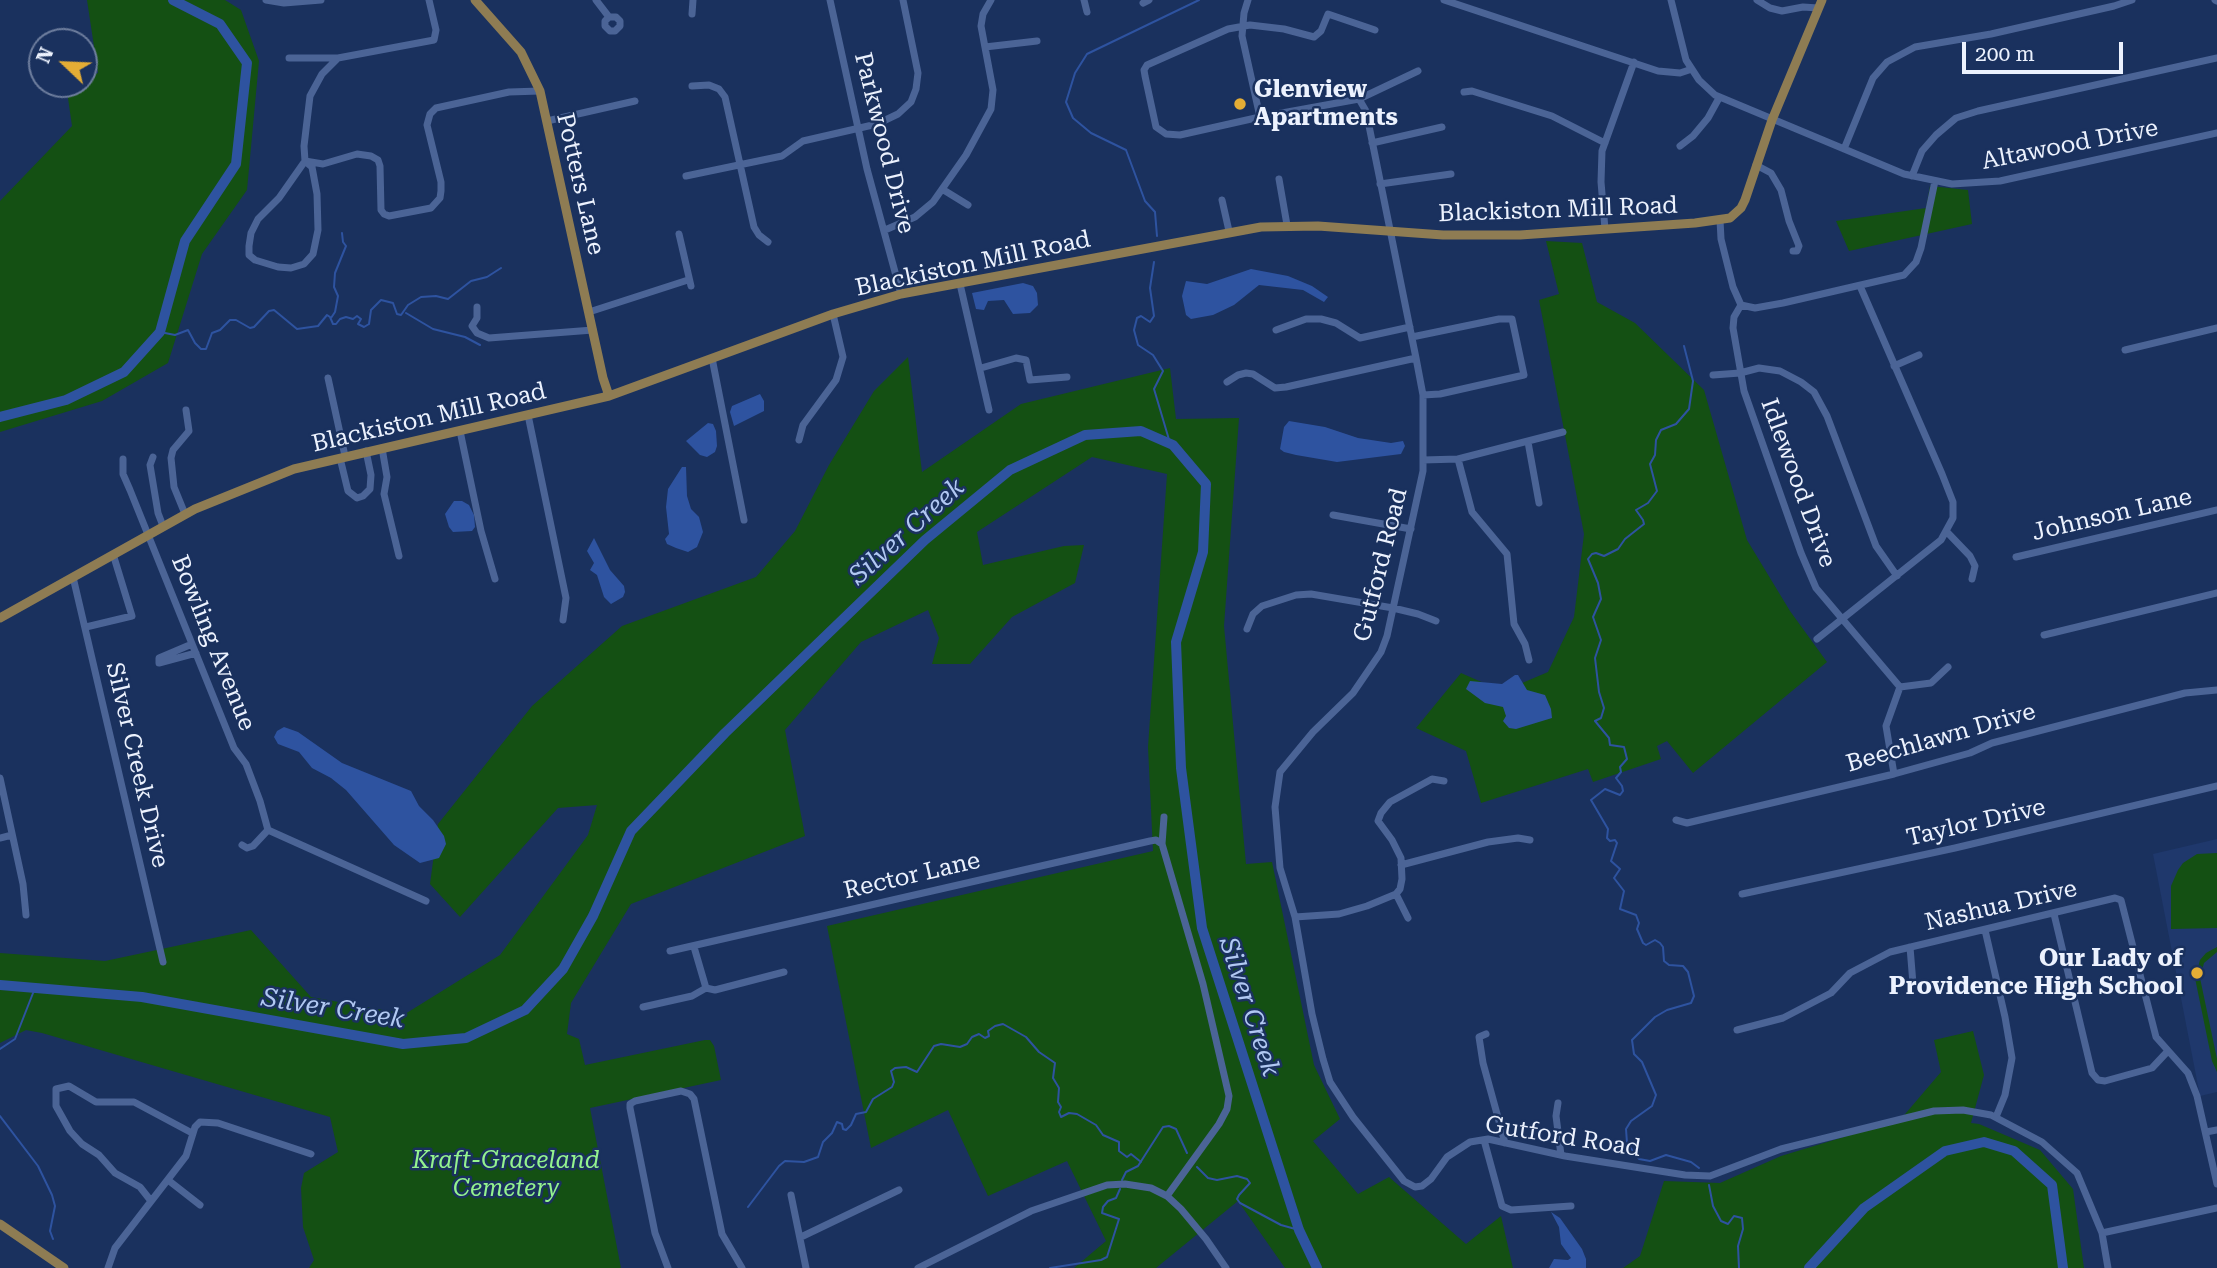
<!DOCTYPE html>
<style>
body{margin:0}
#map{position:relative;width:2217px;height:1268px;overflow:hidden;background:#1a315e;font-family:"Roboto Serif",serif}
canvas{display:block}
.north{position:absolute;left:28px;top:28px;width:70px;height:70px;box-sizing:border-box;background:#1a315e;border:2px solid #6e7e9e;border-radius:50%;rotate:293deg;font-size:19px;font-weight:700;line-height:28px;text-align:center;color:#ecf2fe}
.north::after{content:'';display:block;margin:auto;width:24px;height:32px;background:#e4ad35;clip-path:polygon(50% 0,100% 100%,50% 72%,0 100%)}
.scale{position:absolute;left:1962px;top:42px;width:161px;height:32px;box-sizing:border-box;border:4px solid #ecf2fe;border-top:0;padding-left:9px;font-size:21px;line-height:24px;white-space:nowrap;color:#ecf2fe;-webkit-text-stroke:5px #1a315e;paint-order:stroke}
</style>
<div id="map">
<canvas width="2217" height="1268"></canvas>
<div class="north">N</div>
<div class="scale">200 m</div>
</div>
<script>
const context = document.querySelector('canvas').getContext('2d');
context.lineJoin = 'round';
function paint(path, color) {
  context.fillStyle = color;
  context.fill(path, 'evenodd');
}
function shape(rows) {
  const path = new Path2D();
  for (const r of rows) {
    path.moveTo(r[0], r[1]);
    for (let i = 2; i < r.length; i += 2) path.lineTo(r[i], r[i + 1]);
  }
  return path;
}
function trace(path, color, width, dash) {
  context.strokeStyle = color;
  context.lineWidth = width;
  context.lineCap = dash ? 'butt' : 'round';
  context.setLineDash(dash || []);
  context.stroke(path);
}
function write(font, color, halo, rows, align = 'center') {
  context.font = font + ' "Roboto Serif",serif';
  context.lineWidth = 5;
  context.setLineDash([]);
  context.textBaseline = 'middle';
  context.strokeStyle = halo;
  context.fillStyle = color;
  for (const [text, x, y, turn = 0] of rows) {
    context.save();
    context.translate(x, y);
    context.rotate((+turn || 0) * Math.PI / 180);
    context.textAlign = isNaN(turn) ? turn : align;
    if (halo) context.strokeText(text, 0, 0);
    context.fillText(text, 0, 0);
    context.restore();
  }
}
const built = shape([
 [2217,839,2217,1092,2200,1096,2153,854]
]);
const green = shape([
 [87,0,225,0,241,10,259,61,247,190,202,254,168,363,102,401,0,432,0,201,72,126,66,84,84,84,84,78,98,73],
 [1930,186,1968,190,1972,224,1849,251,1836,221,1926,208],
 [1546,241,1582,243,1597,302,1635,323,1704,390,1747,540,1790,611,1827,662,1693,773,1667,741,1657,746,1661,759,1593,782,1588,769,1481,803,1466,751,1416,728,1461,673,1486,684,1515,686,1548,672,1574,617,1584,534,1539,300,1559,294],
 [908,357,922,472,1021,404,1170,368,1176,419,1239,418,1224,626,1246,864,1272,862,1314,1065,1340,1119,1313,1141,1358,1194,1389,1177,1466,1244,1501,1216,1513,1268,1285,1268,1238,1201,1156,1268,1074,1268,1106,1241,1067,1161,988,1196,948,1110,871,1148,827,926,1153,851,1148,747,1167,474,1092,457,977,532,983,565,1064,546,1084,545,1075,583,1012,617,970,664,932,664,939,638,928,610,861,642,785,730,805,836,631,904,571,1003,567,1034,579,1039,585,1065,705,1040,710,1040,714,1046,721,1080,590,1108,621,1268,309,1268,314,1260,303,1227,301,1188,304,1173,338,1152,330,1117,42,1033,26,1030,0,1043,0,953,105,961,251,930,311,997,405,1014,500,955,588,835,597,805,558,808,460,917,430,884,438,824,532,706,622,626,756,577,795,531,829,465,874,391],
 [2217,853,2217,928,2171,929,2171,886,2178,870,2183,863,2197,854],
 [2217,947,2217,952,2204,963,2200,978,2217,1059,2217,1072,2212,1061,2195,978,2200,960,2206,953],
 [1973,1031,1984,1075,1971,1123,1979,1124,2040,1150,2073,1189,2084,1268,1623,1268,1640,1256,1664,1181,1720,1183,1781,1156,1900,1120,1941,1072,1934,1040]
]);
const water = shape([
 [1251,269,1288,276,1312,286,1328,297,1324,302,1303,290,1259,285,1234,305,1213,315,1191,319,1186,315,1182,296,1186,281,1207,284],
 [1023,283,1033,286,1037,293,1038,305,1030,313,1013,314,1004,300,988,301,984,310,976,309,972,293],
 [760,394,764,401,764,411,734,426,730,412,732,406],
 [1289,421,1325,427,1358,438,1391,443,1403,441,1405,446,1401,454,1337,462,1296,455,1284,452,1280,449,1284,427],
 [708,423,713,424,716,431,717,446,715,452,707,457,700,455,686,441],
 [682,467,686,467,687,496,691,509,699,517,703,532,697,547,688,552,676,548,667,544,665,539,669,534,666,507,668,489],
 [454,501,462,501,469,505,474,515,475,527,472,531,453,532,449,527,445,514],
 [594,538,610,570,624,586,625,592,623,597,611,604,604,597,597,575,590,570,594,563,587,551],
 [1515,675,1518,675,1527,690,1545,695,1551,709,1552,718,1516,729,1509,728,1503,721,1506,716,1503,707,1485,703,1466,689,1470,681,1502,684],
 [284,727,298,732,342,763,411,791,419,806,433,820,444,836,446,844,439,858,420,863,394,845,346,790,331,778,312,768,299,752,278,744,274,737,277,731],
 [1551,1212,1560,1218,1582,1249,1586,1259,1586,1268,1549,1268,1554,1259,1568,1260,1571,1258,1561,1244,1559,1227]
]);
const stream = shape([
 [1157,236,1155,212,1145,201,1126,150,1091,133,1073,118,1066,102,1075,73,1087,54,1199,0],
 [1154,262,1150,288,1154,316,1150,322,1141,316,1137,318,1134,330,1138,345,1153,355,1163,371,1154,389,1170,443],
 [406,313,433,329,465,337,480,345],
 [331,318,335,312,338,296,334,287,335,273,346,246,343,242,342,233],
 [160,332,175,335,188,330,195,343,201,349,206,349,212,333,220,330,230,320,236,320,250,328,254,327,269,311,274,310,297,329,318,326,327,315,330,317,333,324,336,324,340,319,346,317,353,319,357,316,361,319,358,324,364,327,369,324,371,310,381,300,393,303,397,314,401,315,408,305,421,297,436,296,448,299,471,281,487,277,501,268],
 [1684,346,1693,381,1689,409,1676,424,1661,430,1656,440,1655,455,1650,464,1657,491,1648,503,1636,510,1643,520,1644,524,1625,539,1618,549,1604,556,1596,553,1592,554,1588,559,1598,583,1601,599,1593,617,1601,640,1595,658,1599,692,1604,708,1601,718,1595,721,1609,738,1610,745,1624,747,1627,759,1620,767,1621,772,1616,778,1622,786,1623,791,1620,795,1605,789,1591,800,1608,829,1607,838,1610,841,1615,840,1617,843,1611,861,1620,869,1614,878,1624,891,1620,909,1636,915,1639,923,1637,929,1643,943,1646,945,1655,940,1660,943,1663,947,1664,961,1669,965,1683,966,1688,972,1694,996,1691,1003,1667,1010,1655,1017,1632,1040,1634,1054,1642,1062,1656,1095,1652,1106,1631,1121,1626,1129,1627,1143,1639,1159,1650,1161,1666,1155,1691,1162,1699,1168],
 [0,1049,15,1039,35,988],
 [0,1116,38,1166,52,1195,55,1206,50,1231,53,1239],
 [1197,1167,1208,1178,1217,1180,1237,1176,1247,1179,1250,1183,1239,1195,1237,1199,1240,1203,1281,1225,1299,1230],
 [1122,1180,1126,1172,1138,1166,1163,1127,1169,1126,1176,1129,1187,1153],
 [1709,1185,1713,1206,1721,1221,1728,1224,1734,1216,1742,1218,1743,1229,1738,1246,1739,1268],
 [748,1207,779,1166,785,1161,804,1162,818,1157,823,1142,832,1133,837,1122,842,1124,843,1129,846,1130,851,1125,856,1114,866,1112,873,1099,892,1087,894,1082,891,1071,895,1068,906,1067,917,1072,934,1046,941,1044,960,1047,967,1044,972,1037,979,1034,985,1038,989,1036,988,1031,995,1026,1003,1024,1026,1037,1039,1052,1055,1063,1053,1078,1059,1088,1058,1102,1061,1107,1059,1112,1061,1117,1069,1113,1077,1114,1096,1125,1103,1135,1119,1142,1119,1151,1127,1157,1131,1154,1141,1162],
 [1050,1268,1101,1260,1107,1257,1119,1219,1102,1213,1103,1207,1108,1201,1116,1198,1120,1189]
]);
const river = shape([
 [0,417,66,400,124,372,160,332,185,241,236,164,247,63,220,24,173,0],
 [0,985,142,997,403,1044,466,1038,525,1010,563,969,593,916,631,831,725,733,925,540,1010,470,1085,435,1141,431,1173,445,1206,484,1203,552,1176,642,1181,768,1202,928,1299,1230,1317,1268],
 [1809,1268,1864,1208,1945,1151,1984,1142,2014,1151,2052,1185,2063,1268]
]);
const minor = shape([
 [266,0,284,3,321,0],
 [429,0,436,30,434,40,338,58,322,74,310,96,304,146,305,161,312,167,317,194,318,230,313,254,304,264,291,268,278,267,255,260,249,255,249,246,251,233,258,219,279,198,305,161,323,164,357,154,371,156,378,160,380,166,381,210,384,214,389,216,431,208,440,198,441,191,441,182,427,125,430,114,436,108,509,92,540,91],
 [596,0,609,17,616,17,620,21,620,26,615,31,610,31,605,26,605,21,609,17],
 [830,0,867,169,901,294],
 [1084,0,1087,12],
 [1248,0,1244,13,1242,36,1260,117],
 [1444,0,1658,71,1680,73,1692,69],
 [1671,0,1686,60,1699,80,1715,95,1904,174,1952,184,2000,181,2217,133],
 [1757,0,1770,8,1782,11,1803,7,1818,8],
 [2215,0,2217,1],
 [1143,3,1149,0],
 [692,14,693,0],
 [1375,30,1328,14,1321,31,1314,37,1284,29,1250,25,1228,29,1147,65,1144,70,1145,76,1156,127,1166,134,1180,135,1260,117,1359,99,1418,71],
 [985,47,1037,41],
 [289,58,338,58],
 [692,86,709,85,719,89,725,97,754,227,759,235,768,242],
 [1464,92,1472,91,1552,116,1605,143],
 [1359,99,1366,111,1416,358,1423,395,1423,471,1387,636,1381,652,1353,693,1313,732,1280,772,1275,807,1280,868,1295,917,1312,1014,1323,1059,1330,1082,1353,1117,1404,1181,1415,1187,1422,1186,1431,1179,1447,1157,1470,1142,1488,1139,1565,1156,1685,1175,1710,1176,1781,1149,1934,1111,1963,1110,1991,1115,2042,1142,2077,1173,2102,1233,2108,1268],
 [547,121,635,101],
 [1372,143,1442,127],
 [1680,146,1693,136,1708,118,1719,98],
 [1844,149,1873,78,1887,62,1915,47,1991,34,2114,6,2132,0],
 [1756,165,1771,173,1781,190,1789,221,1799,246,1797,251,1793,251],
 [686,176,782,156,803,141,877,124,898,114,911,102,916,89,918,73,903,0],
 [1912,176,1922,151,1936,135,1956,118,1978,111,2217,58],
 [1279,179,1287,225],
 [1380,184,1451,174],
 [942,189,968,205],
 [1222,200,1229,231],
 [1720,220,1721,239,1733,287,1741,305,1734,317,1733,328,1744,391,1801,553,1816,588,1900,687,1886,726,1894,774],
 [1605,229,1601,182,1602,151,1634,62],
 [885,230,915,217,933,202,966,155,991,109,993,90,981,26,983,14,991,0],
 [679,234,691,286],
 [960,284,989,410],
 [1741,305,1755,308,1783,303,1904,275,1916,262,1921,248,1935,181],
 [477,307,477,318,472,326,477,333,489,338,593,330],
 [589,312,688,280],
 [1276,330,1306,319,1321,319,1336,323,1360,338,1410,327],
 [1412,337,1499,319,1512,319,1524,375,1440,394,1423,395],
 [2125,350,2217,328],
 [712,358,744,520],
 [1894,366,1919,355],
 [981,368,1016,358,1026,360,1030,380,1067,377],
 [1713,375,1740,373,1759,368,1780,371,1801,382,1814,392,1827,416,1876,546,1897,576],
 [328,378,345,456],
 [1227,382,1238,375,1246,373,1253,374,1275,388,1286,387,1416,358],
 [528,415,566,598,563,620],
 [460,431,481,531,495,579],
 [799,440,803,425,836,380,843,357,833,314],
 [1528,442,1539,503],
 [382,448,387,477,384,494,399,556],
 [153,457,150,465,158,513,163,526],
 [340,458,348,491,357,498,363,496,370,489,371,475,366,451],
 [123,459,123,474,130,490,234,748,246,764,260,801,268,830,253,846,247,848,242,845],
 [1458,459,1472,512,1507,554,1514,624,1525,644,1529,660],
 [1423,460,1458,459,1563,432],
 [185,514,174,487,171,458,173,450,189,431,186,410],
 [1333,515,1411,529],
 [1947,532,1970,556,1975,566,1972,579],
 [2016,557,2217,510],
 [73,577,163,962],
 [86,627,132,616,113,554],
 [1247,629,1253,614,1262,606,1296,595,1311,594,1393,608,1418,614,1436,621],
 [2044,635,2217,593],
 [1817,639,1941,540,1953,518,1953,502,1942,474,1860,286],
 [192,644,159,658,159,663,196,653],
 [1900,687,1931,683,1948,667],
 [0,778,23,884,26,915],
 [1164,817,1162,844,1203,984,1229,1096,1227,1109,1219,1124,1167,1196],
 [1676,820,1687,823,1894,774,1970,753,1992,743,2185,693,2217,690],
 [268,830,426,901],
 [0,838,12,835],
 [1401,865,1488,842,1518,838,1530,840],
 [1396,894,1408,918],
 [1742,894,1955,848,2217,786],
 [2054,914,2092,1073,2098,1080,2105,1081,2152,1068,2167,1052],
 [1295,917,1339,914,1367,906,1396,894,1400,889,1402,879,1401,858,1392,840,1378,821,1381,813,1390,802,1432,779,1444,781],
 [1985,930,2005,1017,2012,1058,2005,1095,1996,1117],
 [1910,947,1913,984],
 [670,951,1150,841,1156,840,1162,844],
 [706,988,715,990,784,972],
 [643,1007,692,996,706,988,694,947],
 [1737,1030,1783,1018,1831,993,1850,973,1890,952,2115,898,2121,900,2156,1037,2188,1073,2197,1096,2217,1184],
 [1486,1034,1479,1037,1483,1063,1505,1143],
 [1558,1103,1556,1116,1561,1155],
 [2206,1132,2217,1130],
 [1484,1140,1502,1206,1511,1210,1571,1206],
 [168,1180,200,1205],
 [791,1195,806,1268],
 [151,1201,140,1187,115,1173,99,1155,82,1144,70,1131,56,1106,56,1089,69,1086,96,1102,134,1102,192,1133],
 [2102,1233,2217,1208],
 [801,1237,899,1190],
 [108,1268,115,1248,186,1156,195,1127,200,1122,218,1123,311,1154],
 [668,1268,655,1233,630,1108,630,1104,635,1101,681,1091,690,1094,694,1099,722,1234,742,1268],
 [918,1268,1031,1211,1107,1185,1125,1184,1151,1188,1167,1196,1181,1209,1206,1239,1226,1268]
]);
const major = shape([
 [475,0,521,52,540,91,603,378,609,396],
 [0,618,195,509,294,469,609,396,833,314,901,294,1261,227,1318,226,1443,235,1520,235,1695,223,1730,218,1741,208,1745,200,1772,120,1822,0],
 [0,1224,64,1268]
]);
const markers = [
 [1240,104,7,"#e4ad35"],
 [2197,973,7,"#e4ad35"]
];
const poiNames = [
 ["Glenview",1254,90],
 ["Apartments",1254,118],
 ["Our Lady of",2183,959,"right"],
 ["Providence High School",2183,987,"right"]
];
const streetNames = [
 ["Parkwood Drive",884,143,76],
 ["Altawood Drive",2070,145,-11],
 ["Potters Lane",580,184,77],
 ["Blackiston Mill Road",1558,210,-2],
 ["Blackiston Mill Road",973,264,-12],
 ["Blackiston Mill Road",429,418,-13],
 ["Idlewood Drive",1798,483,70],
 ["Johnson Lane",2112,515,-13],
 ["Gutford Road",1381,565,-76],
 ["Bowling Avenue",213,643,68],
 ["Beechlawn Drive",1941,738,-16],
 ["Silver Creek Drive",137,765,77],
 ["Taylor Drive",1976,823,-13],
 ["Rector Lane",912,876,-13],
 ["Nashua Drive",2001,906,-13],
 ["Gutford Road",1563,1137,9]
];
const parkNames = [
 ["Kraft-Graceland",506,1161],
 ["Cemetery",506,1189]
];
const waterNames = [
 ["Silver Creek",907,532,-42],
 ["Silver Creek",1249,1007,72],
 ["Silver Creek",333,1009,9]
];
paint(built, '#1f386c');
paint(green, '#145013');
paint(water, '#2e53a0');
trace(stream, '#2e53a0', 2);
trace(river, '#2e53a0', 10);
trace(minor, '#4b6496', 7);
trace(major, '#8e7c53', 9);
for (const [x, y, r, color] of markers) {
  const dot = new Path2D();
  dot.arc(x, y, r, 0, 2 * Math.PI);
  context.fillStyle = color;
  context.fill(dot);
  trace(dot, '#1a315e', 2.5);
}
write('bold 24px', '#ecf2fe', '#1a315e', poiNames, 'left');
write('24px', '#ecf2fe', '#1a315e', streetNames);
write('italic 24px', '#94f38e', '#1a315e', parkNames);
write('italic 26px', '#b1c8f2', '#1a315e', waterNames);
</script>
